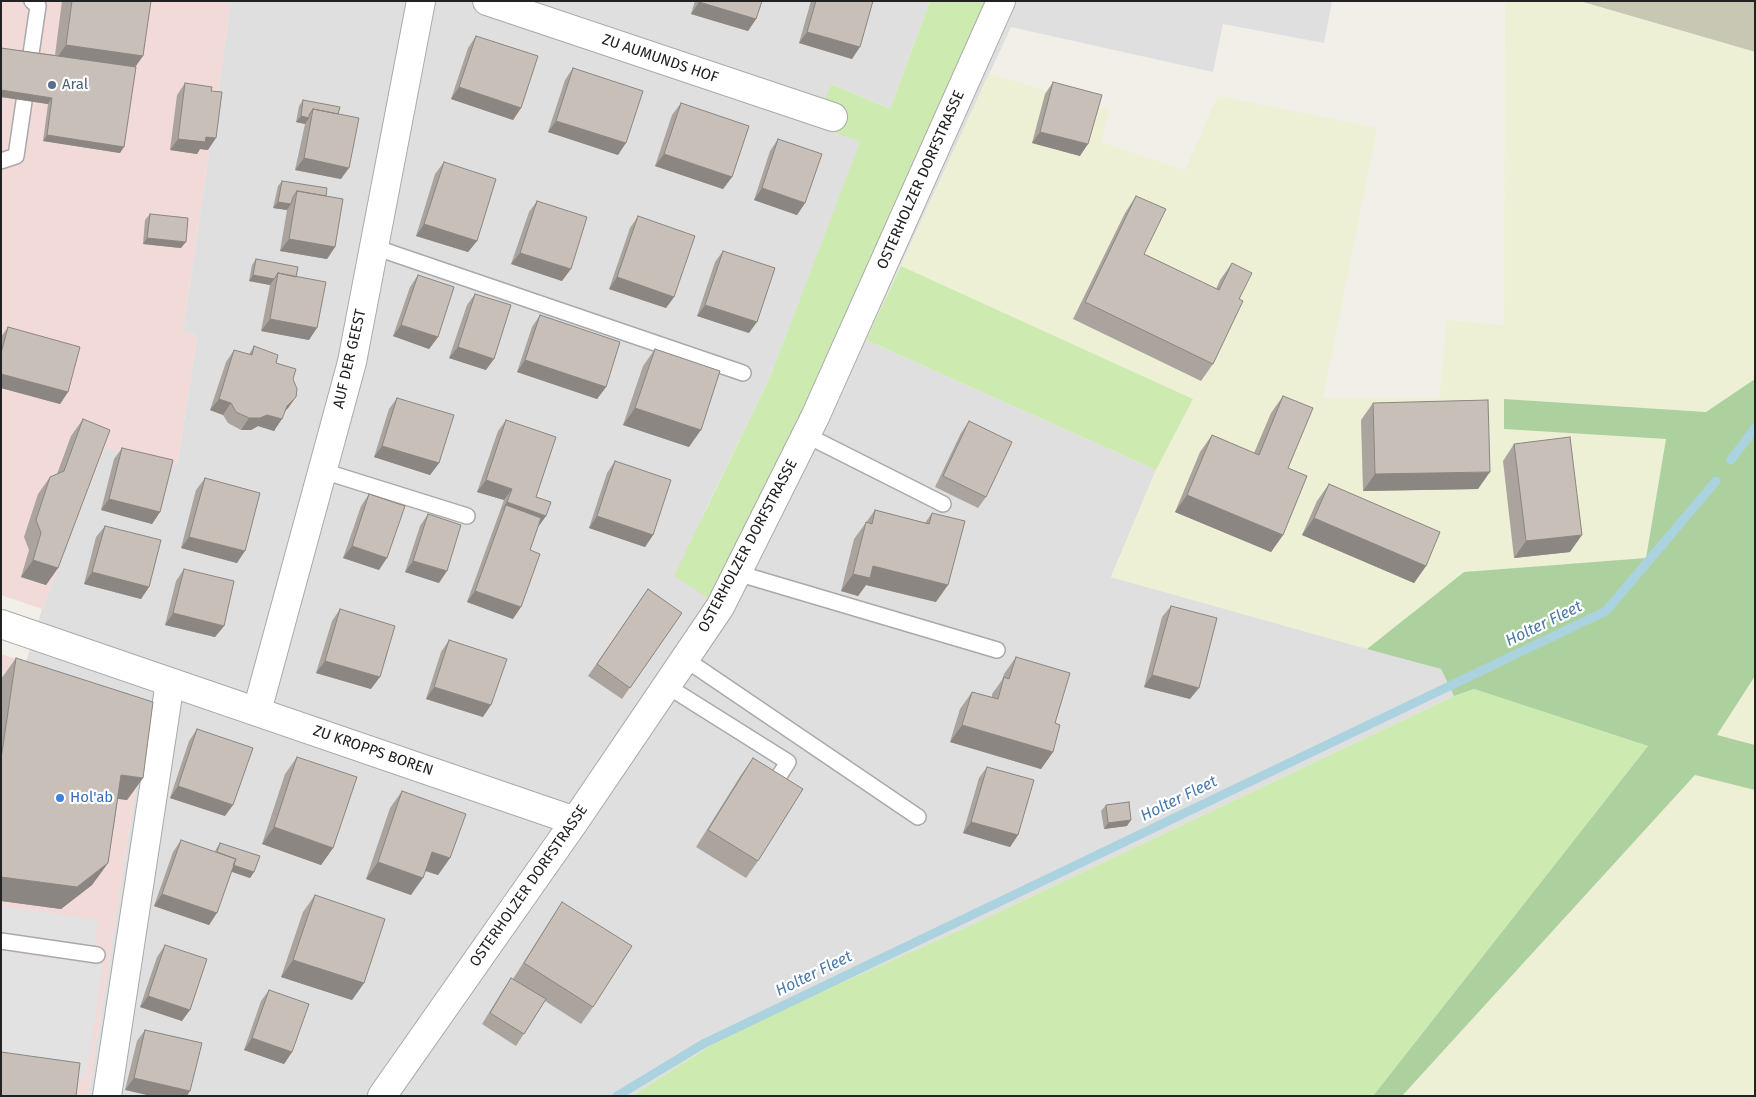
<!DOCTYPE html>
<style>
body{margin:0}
#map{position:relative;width:1756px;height:1097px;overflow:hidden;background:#f2efe9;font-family:"Fira Sans",sans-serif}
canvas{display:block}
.frame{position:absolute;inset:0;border:2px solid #222;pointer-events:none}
</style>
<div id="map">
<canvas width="1756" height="1097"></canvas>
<div class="frame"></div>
</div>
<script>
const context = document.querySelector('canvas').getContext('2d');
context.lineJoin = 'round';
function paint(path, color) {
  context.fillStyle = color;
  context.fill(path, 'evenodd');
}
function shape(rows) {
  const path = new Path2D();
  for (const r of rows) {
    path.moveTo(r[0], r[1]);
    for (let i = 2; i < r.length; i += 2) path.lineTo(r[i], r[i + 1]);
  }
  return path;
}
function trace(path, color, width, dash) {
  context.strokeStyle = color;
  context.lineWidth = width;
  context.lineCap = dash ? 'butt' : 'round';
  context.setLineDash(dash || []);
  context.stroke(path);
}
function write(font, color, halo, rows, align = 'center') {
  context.font = font + ' "Fira Sans",sans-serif';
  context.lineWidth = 4.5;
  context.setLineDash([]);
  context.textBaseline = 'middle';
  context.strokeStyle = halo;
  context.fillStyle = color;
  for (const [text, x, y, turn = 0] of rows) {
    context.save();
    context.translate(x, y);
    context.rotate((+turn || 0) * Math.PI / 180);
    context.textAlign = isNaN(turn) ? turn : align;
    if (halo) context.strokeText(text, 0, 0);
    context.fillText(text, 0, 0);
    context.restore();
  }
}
const residential = shape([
 [231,1,930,1,890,109,831,84,816,125,861,141,770,377,700,521,990,1,1332,1,1324,43,1223,24,1213,72,1011,27,866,340,1156,470,1111,577,1441,669,1454,696,965,928,735,1030,632,1096,88,1096,149,703,26,662,42,609,105,447,177,466,197,336,183,331]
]);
const commercial = shape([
 [1,1,231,1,183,331,197,336,177,466,105,448,42,609,1,595],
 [1,654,149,703,88,1096,1,1096]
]);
const construction = shape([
 [1579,1,1755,1,1755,52]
]);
const farmland = shape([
 [1505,1,1579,1,1755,52,1755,379,1706,412,1504,399,1504,429,1667,439,1646,558,1464,572,1367,649,1111,577,1156,470,1193,399,901,266,989,73,1110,110,1101,142,1185,170,1218,96,1377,128,1323,398,1439,398,1447,320,1504,325],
 [1755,676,1755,745,1717,736],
 [1695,775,1755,790,1755,1096,1402,1096]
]);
const grass = shape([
 [930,1,990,1,799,424,710,599,674,576,770,377,860,142,815,125,831,84,890,109],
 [901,266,1193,399,1156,470,866,340],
 [1474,689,1648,746,1373,1096,632,1096,735,1030,965,928,1454,696]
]);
const forest = shape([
 [1755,379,1755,676,1717,735,1755,745,1755,790,1695,775,1402,1096,1373,1096,1648,746,1474,689,1454,696,1441,669,1367,649,1464,572,1646,558,1666,439,1504,429,1504,399,1706,412]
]);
const parking = shape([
 [1,906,98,920,94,951,1,937],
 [1,951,103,965,86,1079,1,1067]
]);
const stream = shape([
 [1731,460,1755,428],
 [617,1096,703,1044,1606,611,1716,481]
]);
const service = shape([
 [1,161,16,156,38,6,32,1],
 [374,247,743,373],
 [806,435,943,504],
 [323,471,467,516],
 [737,573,997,650],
 [685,659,918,817],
 [667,686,788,762,779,776],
 [1,941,97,955]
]);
const minor = shape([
 [487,1,833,117],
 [1,624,575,821],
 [257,711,352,362,421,1],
 [107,1096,170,682],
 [382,1096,575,821,720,607,815,417,1001,1]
]);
const wall = shape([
 [62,1,151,1,136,67,120,153,43,141,48,104,1,97,1,48,55,55],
 [695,1,762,1,756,19,748,31,691,14],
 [811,1,873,1,852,59,799,43],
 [476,36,521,108,513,120,451,99,468,48],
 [573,68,618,155,548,132,565,80],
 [1053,82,1080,156,1032,143,1045,94],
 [185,83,211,91,208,150,200,149,197,154,170,150,177,95],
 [303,100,338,114,341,179,295,170,305,124,296,122,299,106],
 [681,103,732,177,723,189,655,166,672,115],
 [778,139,805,203,797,215,754,200,770,151],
 [444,162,477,241,468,252,416,236,435,174],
 [282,181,326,196,335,247,327,259,280,251,287,210,273,208,278,186],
 [1136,196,1144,254,1216,289,1220,280,1232,263,1239,299,1213,364,1201,381,1073,319,1125,213],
 [537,201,562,281,511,264,529,212],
 [150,214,181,248,143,244,145,220],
 [638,216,674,297,666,308,609,289,630,228],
 [723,251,749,333,697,316,715,262],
 [256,259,296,277,309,340,261,331,270,285,249,281,252,265],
 [418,275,438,337,429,349,393,336,410,287],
 [475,294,486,370,449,358,467,305],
 [540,315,606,387,597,399,517,372,532,327],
 [8,327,68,392,60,404,1,388,1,337],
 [254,346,276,363,293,379,296,397,288,408,284,412,274,431,258,426,251,430,241,430,228,423,223,415,210,410,226,362,234,350,249,354],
 [655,349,689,447,623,425,643,366],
 [1283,396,1288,468,1283,535,1271,552,1175,512,1200,452,1212,435,1254,453,1271,413],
 [397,398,439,463,430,475,374,457,389,409],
 [1373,403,1478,489,1363,491,1361,420],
 [83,419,58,568,46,585,21,577,29,550,24,537,38,494,50,477,57,474,71,436],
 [506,420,536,497,546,516,538,527,530,550,513,619,467,602,504,500,477,492,498,431],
 [969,421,986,497,978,508,935,487,961,433],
 [1514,444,1570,552,1514,558,1503,461],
 [122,448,160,512,152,524,101,510,114,459],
 [615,461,653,535,645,547,589,528,607,473],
 [205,478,237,563,181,548,196,490],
 [1329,484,1426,566,1414,583,1302,535,1317,501],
 [369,494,379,570,343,558,361,506],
 [875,510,925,523,932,513,936,602,866,585,858,596,841,591,854,539],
 [428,514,439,583,405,572,420,526],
 [105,526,149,587,141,599,84,584,96,537],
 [184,569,224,626,215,637,165,625,176,581],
 [648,589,682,613,622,699,588,676],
 [1171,606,1190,699,1144,687,1162,617],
 [340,609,371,689,316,673,332,621],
 [449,640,483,717,426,699,441,652],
 [1016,657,1055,723,1053,752,1041,769,950,742,960,709,972,692,992,697,992,694,1002,680,1004,674],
 [16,658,143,778,127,800,118,799,108,863,92,885,61,909,1,901,1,679],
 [197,729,225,816,170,798,189,741],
 [297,757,333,848,321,865,262,844,285,774],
 [753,758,758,861,746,878,696,847,741,775],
 [987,767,1018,835,1010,847,963,833,979,778],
 [402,791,450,858,438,875,425,871,411,895,366,879,390,808],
 [1106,805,1127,826,1104,829,1101,811],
 [181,840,215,852,216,849,220,843,254,872,250,878,231,871,209,925,154,906,173,852],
 [315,895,364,983,352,1000,281,977,303,912],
 [562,902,593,1007,581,1024,545,1001,516,1046,482,1024,503,990,511,978,513,979,551,919],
 [165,945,182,1021,140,1007,157,957],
 [269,990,292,1052,284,1064,244,1050,261,1001],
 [145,1030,202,1043,125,1090,137,1041]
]);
const shadedWall = shape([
 [699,2,756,19,748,31,691,14],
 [807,32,860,47,852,59,799,43],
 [66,45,143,56,131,73,54,62],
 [459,87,521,108,513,120,451,99],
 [1,90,52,98,48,104,1,97],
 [301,116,309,118,305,124,296,122],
 [556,121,626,143,618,155,548,132],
 [1040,132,1088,144,1080,156,1032,143],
 [47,135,124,147,120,153,43,141],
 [206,137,216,138,208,150,200,149,197,154,170,150,178,139],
 [664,154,732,177,723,189,655,166],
 [304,158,349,168,341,179,295,170],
 [762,188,805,203,797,215,754,200],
 [278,202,291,204,287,210,273,208],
 [424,224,477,241,468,252,416,236],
 [147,238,186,242,181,248,143,244],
 [289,239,335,247,327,259,280,251],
 [520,253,571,269,562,281,511,264],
 [253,275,274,279,270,285,249,281],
 [617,277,674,297,666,308,609,289],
 [705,305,757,322,749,333,697,316],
 [270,319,317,328,309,340,261,331],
 [401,325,438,337,429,349,393,336],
 [458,347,494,359,486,370,449,358],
 [525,360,606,387,597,399,517,372],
 [1,374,68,392,60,404,1,388],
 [296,397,288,408,278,418,287,406],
 [219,399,231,403,223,415,210,410],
 [635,408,701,430,689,447,623,425],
 [267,415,282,419,274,431,258,426,251,430,241,430,249,418],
 [382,446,439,463,430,475,374,457],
 [1490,472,1478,489,1363,491,1375,474],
 [486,480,512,489,504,500,477,492],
 [1187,495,1283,535,1271,552,1175,512],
 [109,499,160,512,152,524,101,510],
 [507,502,546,516,538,527,506,505,499,514],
 [597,516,653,535,645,547,589,528],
 [1314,518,1426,566,1414,583,1302,535],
 [1582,535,1570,552,1514,558,1526,541],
 [189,537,245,551,237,563,181,548],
 [352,546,387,558,379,570,343,558],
 [33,560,58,568,46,585,21,577],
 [413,561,447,571,439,583,405,572],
 [873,566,948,585,936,602,866,585,858,596,841,591,853,574],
 [92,572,149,587,141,599,84,584],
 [475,591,521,607,513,619,467,602],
 [173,613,224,626,215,637,165,625],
 [325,661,380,677,371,689,316,673],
 [1152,675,1199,688,1190,699,1144,687],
 [434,687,491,705,483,717,426,699],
 [962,725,1053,752,1041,769,950,742],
 [121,775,143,778,127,800,106,797],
 [178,786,233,805,225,816,170,798],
 [1131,820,1127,826,1104,829,1108,823],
 [971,822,1018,835,1010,847,963,833],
 [274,827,333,848,321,865,262,844],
 [432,852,450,858,438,875,420,869],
 [215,859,254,872,250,878,211,865],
 [378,862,423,878,411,895,366,879],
 [108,863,92,885,61,909,1,901,1,877],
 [162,894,217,913,209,925,154,906],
 [293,960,364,983,352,1000,281,977],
 [148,996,190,1010,182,1021,140,1007],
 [252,1038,292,1052,284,1064,244,1050],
 [134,1078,190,1091,187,1096,151,1096,125,1090]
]);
const building = shape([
 [72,1,151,1,143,56,66,45,72,1],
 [699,1,762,1,756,19,699,2,699,1],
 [816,1,873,1,860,47,807,32,816,1],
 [476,36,538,56,521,108,459,87,476,36],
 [1,48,136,67,124,147,47,135,52,98,1,90,1,48],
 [573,68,643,91,626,143,556,121,573,68],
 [1053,82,1102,95,1088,144,1040,132,1053,82],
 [185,83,212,87,211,91,222,92,216,138,206,137,205,142,178,139,185,83],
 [303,100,340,107,338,114,313,109,309,115,309,118,301,116,303,100],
 [681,103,749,126,732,177,664,154,681,103],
 [313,109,359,118,349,168,304,158,313,109],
 [778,139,822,154,805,203,762,188,778,139],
 [444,162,496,179,477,241,424,224,444,162],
 [282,181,327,188,326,196,297,191,293,197,291,204,278,202,282,181],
 [297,191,343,199,335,247,289,239,297,191],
 [1136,196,1166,209,1144,254,1219,290,1232,263,1252,273,1239,299,1243,301,1213,364,1085,302,1136,196],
 [537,201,587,217,571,269,520,253,537,201],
 [150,214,188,218,186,242,147,238,150,214],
 [638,216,695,236,674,297,617,277,638,216],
 [723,251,775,268,757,322,705,305,723,251],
 [256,259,298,267,296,277,278,273,274,279,253,275,256,259],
 [278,273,326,282,317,328,270,319,278,273],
 [418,275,454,287,438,337,401,325,418,275],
 [475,294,511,305,494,359,458,347,475,294],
 [540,315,620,342,606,387,525,360,540,315],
 [8,327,80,347,68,392,1,374,1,353,8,327],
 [254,346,278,355,276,363,296,369,293,379,297,389,296,397,287,406,282,419,267,415,260,418,249,418,236,412,231,403,219,399,234,350,252,355,254,346],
 [655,349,720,371,701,430,635,408,655,349],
 [1283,396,1313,408,1288,468,1307,476,1283,535,1187,495,1212,435,1259,455,1283,396],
 [397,398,454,415,439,463,382,446,397,398],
 [1488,400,1490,472,1375,474,1373,403,1488,400],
 [83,419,110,430,58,568,33,560,41,533,36,520,50,477,64,471,83,419],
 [506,420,556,437,536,497,551,502,546,516,507,502,512,489,486,480,506,420],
 [969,421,1012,442,986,497,943,476,969,421],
 [1570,437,1582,535,1526,541,1514,444,1570,437],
 [122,448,173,460,160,512,109,499,122,448],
 [615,461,671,480,653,535,597,516,615,461],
 [205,478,260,493,245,551,189,537,205,478],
 [1329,484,1440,532,1426,566,1314,518,1329,484],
 [369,494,405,506,387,558,352,546,369,494],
 [506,505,541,518,530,550,540,554,521,607,475,591,506,505],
 [875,510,929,524,932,513,965,521,948,585,873,566,870,578,853,574,866,522,872,524,875,510],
 [428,514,461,525,447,571,413,561,428,514],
 [105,526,161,540,149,587,92,572,105,526],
 [184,569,234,581,224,626,173,613,184,569],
 [648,589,682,613,630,688,597,664,648,589],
 [1171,606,1217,618,1199,688,1152,675,1171,606],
 [340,609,395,626,380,677,325,661,340,609],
 [449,640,507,659,491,705,434,687,449,640],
 [1016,657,1070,673,1055,723,1060,725,1053,752,962,725,972,692,998,699,1004,677,1009,679,1016,657],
 [16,658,153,702,143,778,121,775,108,863,77,887,1,877,1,759,16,658],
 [197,729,253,748,233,805,178,786,197,729],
 [297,757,357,777,333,848,274,827,297,757],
 [753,758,803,789,758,861,708,830,753,758],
 [987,767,1034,780,1018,835,971,822,987,767],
 [402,791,466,814,450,858,432,852,423,878,378,862,402,791],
 [1129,802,1131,820,1108,823,1106,805,1129,802],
 [181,840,236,859,217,913,162,894,181,840],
 [220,843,260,856,254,872,233,865,236,859,217,852,220,843],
 [315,895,385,919,364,983,293,960,315,895],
 [562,902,632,946,593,1007,524,963,562,902],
 [165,945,207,959,190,1010,148,996,165,945],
 [511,978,546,999,524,1034,490,1013,511,978],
 [269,990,309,1004,292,1052,252,1038,269,990],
 [145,1030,202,1043,190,1091,134,1078,145,1030],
 [1,1052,80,1063,76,1096,1,1096,1,1052]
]);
const markers = [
 [52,85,5,"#5c6f8a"],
 [60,798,5,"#3f7fe0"]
];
const streetNames = [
 ["ZU AUMUNDS HOF",660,59,19],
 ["OSTERHOLZER DORFSTRASSE",921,180,-66],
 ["AUF DER GEEST",350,359,-77],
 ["OSTERHOLZER DORFSTRASSE",748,546,-62],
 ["ZU KROPPS BOREN",373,751,19],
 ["OSTERHOLZER DORFSTRASSE",529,886,-55]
];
const serviceNames = [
 ["Aral",62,85]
];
const shopNames = [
 ["Hol'ab",70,798]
];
const waterNames = [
 ["Holter Fleet",1544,624,-26],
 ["Holter Fleet",1179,799,-26],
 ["Holter Fleet",814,974,-26]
];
paint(residential, '#e0dfdf');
paint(commercial, '#f2dad9');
paint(construction, '#c7c7b4');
paint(farmland, '#eef0d5');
paint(grass, '#cdebb0');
paint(forest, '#add19e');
paint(parking, '#e2e2e2');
trace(stream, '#aad3df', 9);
trace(service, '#a9a9a9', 18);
trace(minor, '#a9a9a9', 30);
trace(service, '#fff', 15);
trace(minor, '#fff', 28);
paint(wall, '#aba49e');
paint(shadedWall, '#8b8681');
paint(building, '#c7bfb8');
trace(building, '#8b8681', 1);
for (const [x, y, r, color] of markers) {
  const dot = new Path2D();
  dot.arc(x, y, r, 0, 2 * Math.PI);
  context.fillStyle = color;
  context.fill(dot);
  trace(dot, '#fff', 2);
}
write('15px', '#222', '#fff', streetNames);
write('15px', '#4e5e75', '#fff', serviceNames, 'left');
write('15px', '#366cbe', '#fff', shopNames, 'left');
write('italic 16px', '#4a7aab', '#fff', waterNames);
</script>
